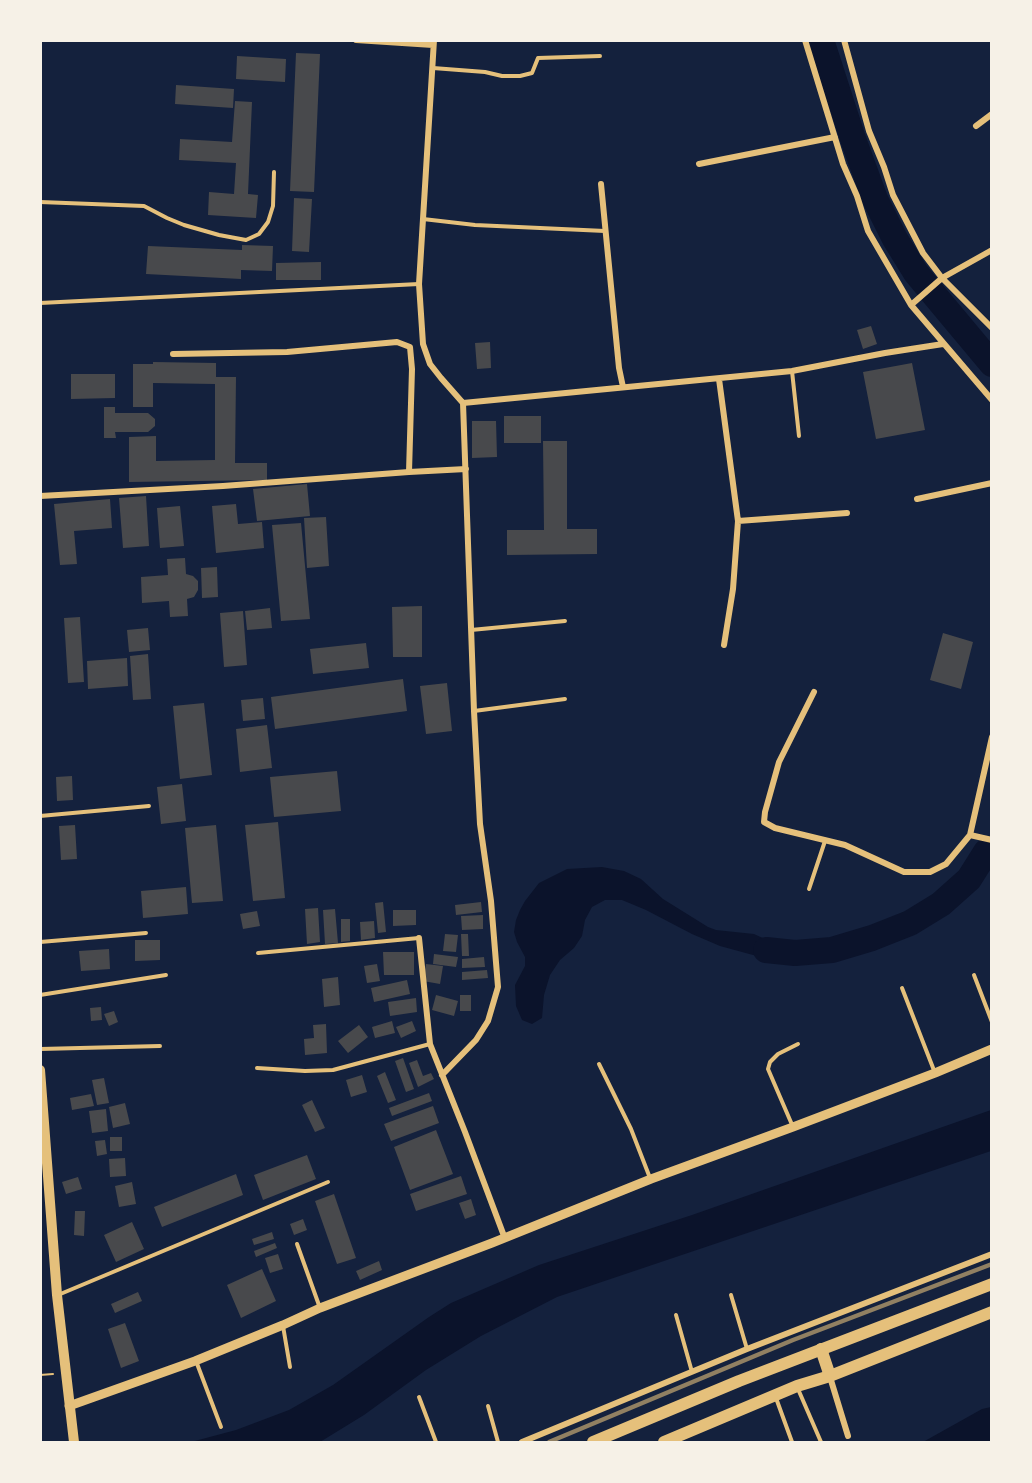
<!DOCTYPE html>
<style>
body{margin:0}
#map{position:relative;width:1032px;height:1483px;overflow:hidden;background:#14213d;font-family:"DejaVu Sans",sans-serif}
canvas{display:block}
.frame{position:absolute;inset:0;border:42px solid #f6f1e7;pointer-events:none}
</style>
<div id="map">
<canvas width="1032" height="1483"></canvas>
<div class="frame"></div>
</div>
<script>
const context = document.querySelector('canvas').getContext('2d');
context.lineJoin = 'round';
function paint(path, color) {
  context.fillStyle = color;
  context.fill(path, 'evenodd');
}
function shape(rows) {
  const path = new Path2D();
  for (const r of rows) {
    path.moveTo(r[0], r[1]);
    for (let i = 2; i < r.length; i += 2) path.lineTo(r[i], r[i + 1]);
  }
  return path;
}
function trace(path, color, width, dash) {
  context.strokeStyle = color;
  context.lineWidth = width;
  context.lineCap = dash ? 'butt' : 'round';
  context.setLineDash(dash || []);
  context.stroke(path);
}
const water = shape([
 [602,867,624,871,641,879,663,899,708,927,716,930,754,934,784,948,802,953,780,960,770,959,753,955,720,946,692,934,646,910,622,900,605,900,592,907,585,920,582,936,574,948,560,960,550,975,544,995,542,1018,532,1024,522,1020,516,1006,515,985,525,966,525,957,517,942,514,932,516,920,520,910,525,901,539,883,567,869],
 [991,1110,991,1151,557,1297,481,1336,426,1370,364,1415,320,1442,191,1442,236,1430,289,1410,333,1385,429,1317,451,1303,539,1265,692,1215],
 [991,1407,991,1442,923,1442,982,1409]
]);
const river = shape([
 [821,40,853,139,875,199,895,239,916,273,992,364],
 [766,950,795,953,832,950,872,938,910,923,941,904,969,879,986,852]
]);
const building = shape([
 [296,53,320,54,314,192,290,191],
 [237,56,286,59,285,82,236,79],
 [176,85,234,89,233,108,175,104],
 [235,101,252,102,248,194,258,195,256,218,208,215,209,192,234,194,236,163,179,160,180,139,232,142],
 [294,198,312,199,309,252,292,251],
 [242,245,273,246,272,271,241,270,241,279,146,274,148,246,242,250],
 [321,262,321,280,276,280,276,263],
 [871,326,877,344,863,349,857,330],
 [490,342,491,368,477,369,475,343],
 [153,362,216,363,216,377,236,377,235,463,267,463,267,480,129,482,129,437,156,436,156,461,215,460,215,384,153,383,153,407,133,407,133,364,153,364],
 [912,363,925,430,876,439,863,372],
 [71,374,115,374,115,398,71,399],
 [104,407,115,407,115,413,148,413,155,419,155,426,148,432,115,432,116,438,104,438],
 [504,416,541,416,541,443,504,443],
 [472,421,496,421,497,457,472,458],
 [543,441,567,441,567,529,597,529,597,554,507,555,507,530,544,530],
 [307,484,310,516,257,521,253,489],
 [146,496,149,546,123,548,119,498],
 [110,499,112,528,74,531,77,564,60,565,54,504],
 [236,504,238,524,262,522,264,548,216,553,212,506],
 [180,506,184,546,160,548,157,508],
 [326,517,329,566,307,568,304,518],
 [301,523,310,619,281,621,272,525],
 [185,558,186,574,193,576,198,581,198,590,194,597,187,599,188,616,170,617,169,601,142,603,141,577,168,575,167,559],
 [217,567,218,597,202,598,201,568],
 [422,606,422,657,393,657,392,607],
 [270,608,272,628,247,630,245,611],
 [243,611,247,665,224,667,220,613],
 [80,617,84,682,68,683,64,618],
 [148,628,150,650,129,652,127,630],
 [943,633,973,642,961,689,930,680],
 [366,643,369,668,313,674,310,649],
 [148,654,151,699,133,700,130,656],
 [127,658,128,686,88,689,87,661],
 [403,679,407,711,275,729,271,697],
 [447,683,452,731,426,734,420,686],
 [263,698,265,719,243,721,241,700],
 [204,703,212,775,180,779,173,706],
 [267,725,272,768,240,772,236,729],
 [337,771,341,811,274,817,270,777],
 [72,776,73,800,57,801,56,777],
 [182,784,186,821,161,824,157,787],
 [278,822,285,898,253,901,245,825],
 [75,825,77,859,61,860,59,826],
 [216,825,223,901,192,903,185,828],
 [186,887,188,914,143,918,141,891],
 [383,902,386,932,378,933,375,903],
 [481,902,482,912,456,915,455,905],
 [318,908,320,942,307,944,305,909],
 [335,909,338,943,325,944,323,910],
 [393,910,416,910,416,925,393,926],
 [257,911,260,926,243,929,240,914],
 [483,915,483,929,462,930,461,916],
 [341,919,350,919,350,941,341,942],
 [374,921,375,938,361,940,360,922],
 [445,934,458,935,456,952,443,951],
 [461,934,468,934,469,956,462,956],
 [135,940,160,940,160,960,135,961],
 [109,949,110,969,81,971,79,951],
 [383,952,414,952,414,975,384,975],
 [434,954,458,957,456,967,433,964],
 [484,957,485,967,462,968,462,959],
 [377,964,380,981,367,983,364,966],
 [426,964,443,966,440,984,423,981],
 [487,970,488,978,462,980,462,972],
 [338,977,340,1005,324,1007,322,979],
 [407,980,410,994,374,1002,371,988],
 [436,995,458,1001,454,1016,432,1010],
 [460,995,471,995,471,1011,460,1011],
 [416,998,417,1012,390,1016,388,1002],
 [101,1007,102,1020,91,1021,90,1008],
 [114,1011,118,1022,109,1026,104,1014],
 [392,1021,395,1033,375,1038,372,1027],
 [412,1021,416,1031,401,1038,396,1027],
 [326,1024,327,1053,305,1055,304,1039,314,1038,313,1025],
 [359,1025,368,1037,348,1053,338,1041],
 [403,1058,414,1089,406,1092,395,1061],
 [417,1060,423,1076,431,1073,434,1079,418,1087,409,1063],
 [385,1072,396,1100,388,1103,377,1076],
 [362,1075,367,1092,351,1097,346,1080],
 [104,1078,109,1103,97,1105,92,1080],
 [429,1093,432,1101,392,1116,389,1108],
 [91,1094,94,1106,72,1110,70,1098],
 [312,1100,325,1128,315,1132,302,1105],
 [125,1103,130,1124,113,1128,109,1107],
 [433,1106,439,1123,391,1141,384,1124],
 [106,1109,108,1131,92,1133,89,1111],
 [436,1130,453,1174,410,1190,394,1147],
 [110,1137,122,1137,122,1151,110,1151],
 [105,1140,107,1154,97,1156,95,1141],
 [307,1155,316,1179,263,1200,254,1175],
 [125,1158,126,1176,110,1177,109,1159],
 [236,1174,243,1195,162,1227,154,1207],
 [461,1176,467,1194,416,1211,410,1194],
 [78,1177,82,1189,66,1194,62,1182],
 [132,1182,136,1204,119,1207,115,1186],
 [334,1194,356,1258,337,1264,315,1201],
 [471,1199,476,1215,465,1219,459,1203],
 [75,1211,85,1211,84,1236,74,1235],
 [303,1219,307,1230,294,1235,290,1224],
 [132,1222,144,1249,116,1262,104,1235],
 [272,1232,274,1239,254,1245,252,1239],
 [275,1243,277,1248,256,1257,254,1251],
 [278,1254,283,1269,270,1273,265,1258],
 [379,1261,382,1270,360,1280,356,1271],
 [262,1269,276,1301,241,1318,227,1285],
 [138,1292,142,1301,115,1313,111,1304],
 [125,1323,139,1361,121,1368,108,1329]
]);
const path = shape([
 [40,1375,53,1374]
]);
const service = shape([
 [433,68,485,72,502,76,520,76,532,73,538,58,600,56],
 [40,202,144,206,167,218,184,225,219,235,246,240,259,234,268,222,273,206,274,172],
 [423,219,475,225,605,231],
 [40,303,419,284],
 [792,371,799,436],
 [471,630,565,621],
 [474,711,565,699],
 [40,816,149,806],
 [809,889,825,841],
 [40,942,146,933],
 [258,953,419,938],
 [974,975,992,1022],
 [902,988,935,1073],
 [40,995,166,975],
 [40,1049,160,1046],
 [599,1064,631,1129,650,1178],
 [257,1068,305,1071,333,1070,430,1044],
 [793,1127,768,1069,770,1062,778,1054,798,1044],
 [297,1244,320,1308],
 [58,1295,328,1182],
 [731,1295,747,1349],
 [676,1315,692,1372],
 [283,1326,290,1367],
 [196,1361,221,1427],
 [798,1389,821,1442],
 [419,1397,436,1442],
 [776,1398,792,1442],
 [488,1406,498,1442]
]);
const minor = shape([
 [356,40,433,45],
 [434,40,419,284,423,344,430,364,441,378,463,403],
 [805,40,843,164,857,196,868,231,911,305,992,400],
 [844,40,869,131,884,167,893,195,923,253,942,278,992,328],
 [976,126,992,114],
 [699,164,835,137],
 [601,184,619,368,623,387],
 [911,305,942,278,992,250],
 [173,354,287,352,397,342,410,347,412,369,409,472],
 [719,379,738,521,733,589,724,645],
 [40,496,223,486,409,472,466,469],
 [917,499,992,483],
 [738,521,847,513],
 [814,692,779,762,765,812,764,822,775,828,845,845,904,872,930,872,946,864,970,835,992,737],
 [970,835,992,840],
 [419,938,430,1044,465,1132,504,1236],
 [442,1075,476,1040,488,1021,498,987,491,901,480,824,474,711,463,403,792,371,885,353,943,344],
 [830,1377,848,1436],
 [522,1442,747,1349,992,1254]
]);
const tertiary = shape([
 [69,1406,195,1361,283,1325,320,1308,492,1243,651,1179,793,1127,935,1073,992,1049]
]);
const secondary = shape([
 [40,1070,57,1295,74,1442]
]);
const primary = shape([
 [593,1442,739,1381,992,1284],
 [664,1442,797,1386,830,1376,992,1312]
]);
const trunk = shape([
 [821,1349,830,1376]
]);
const rail = shape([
 [549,1442,793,1340,992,1264]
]);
paint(water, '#0b132b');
trace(river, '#0b132b', 26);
paint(building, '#48494c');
trace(path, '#e5c07b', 2);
trace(service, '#e5c07b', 4);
trace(minor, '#e5c07b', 6);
trace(tertiary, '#e5c07b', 9);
trace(secondary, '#e5c07b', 10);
trace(primary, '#e5c07b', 12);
trace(trunk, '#e5c07b', 12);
trace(rail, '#918062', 4.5);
</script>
